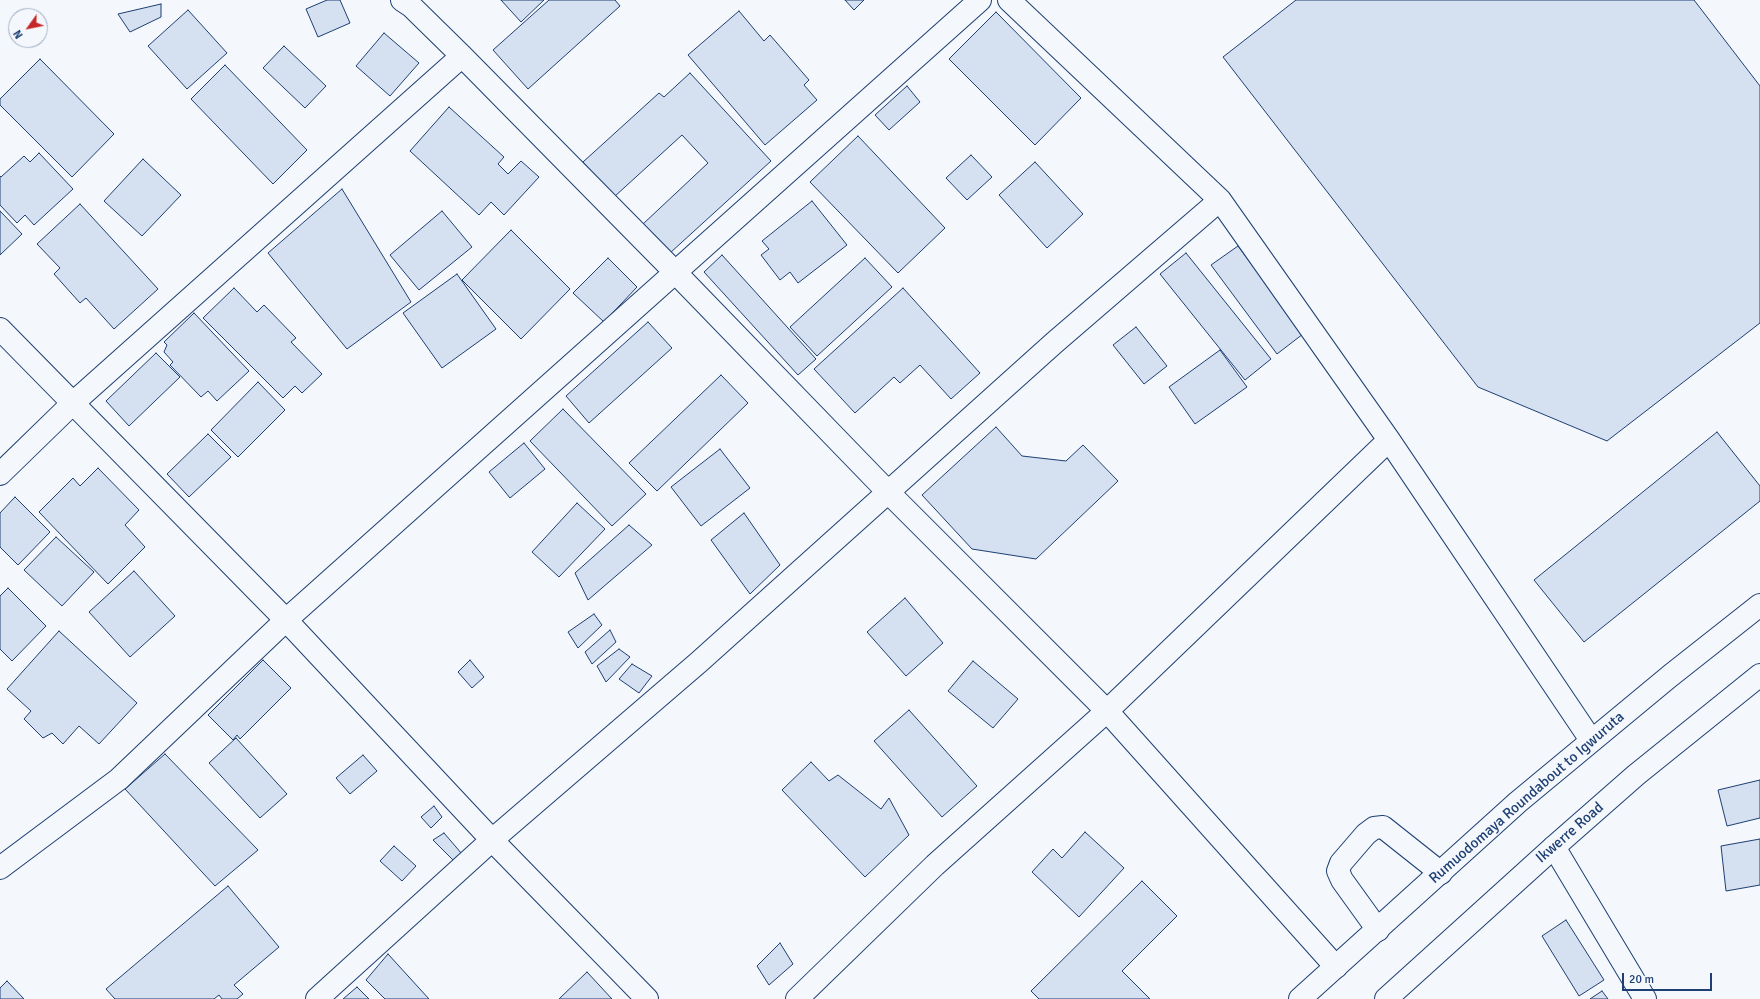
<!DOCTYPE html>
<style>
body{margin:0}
#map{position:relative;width:1760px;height:999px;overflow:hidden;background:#f4f7fb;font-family:Signika,sans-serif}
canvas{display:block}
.north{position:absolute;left:8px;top:8px;width:40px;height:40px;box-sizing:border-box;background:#f4f7fb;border:1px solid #9eadc5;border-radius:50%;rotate:237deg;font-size:11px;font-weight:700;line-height:16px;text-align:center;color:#1d3f73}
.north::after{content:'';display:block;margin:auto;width:14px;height:18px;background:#c62828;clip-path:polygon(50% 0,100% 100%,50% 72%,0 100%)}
.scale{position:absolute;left:1622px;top:973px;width:90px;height:18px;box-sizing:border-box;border:2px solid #1d3f73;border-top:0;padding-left:5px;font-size:12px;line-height:14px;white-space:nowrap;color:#1d3f73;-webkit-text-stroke:3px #f4f7fb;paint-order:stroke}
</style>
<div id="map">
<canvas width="1760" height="999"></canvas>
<div class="north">N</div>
<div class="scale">20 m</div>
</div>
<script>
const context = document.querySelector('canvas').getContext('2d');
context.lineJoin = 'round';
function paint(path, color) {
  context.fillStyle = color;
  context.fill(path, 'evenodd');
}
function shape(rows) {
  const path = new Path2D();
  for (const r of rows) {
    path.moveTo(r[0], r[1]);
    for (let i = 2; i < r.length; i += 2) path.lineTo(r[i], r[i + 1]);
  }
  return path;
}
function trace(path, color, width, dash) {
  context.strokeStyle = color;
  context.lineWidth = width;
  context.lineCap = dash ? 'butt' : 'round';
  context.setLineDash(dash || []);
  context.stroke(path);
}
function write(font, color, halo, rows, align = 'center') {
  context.font = font + ' Signika,sans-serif';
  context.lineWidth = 3;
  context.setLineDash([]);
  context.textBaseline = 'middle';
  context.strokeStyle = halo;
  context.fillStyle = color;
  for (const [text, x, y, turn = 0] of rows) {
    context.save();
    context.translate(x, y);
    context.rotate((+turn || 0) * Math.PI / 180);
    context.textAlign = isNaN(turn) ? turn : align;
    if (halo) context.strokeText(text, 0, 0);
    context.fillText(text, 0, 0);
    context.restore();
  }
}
const building = shape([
 [327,0,340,0,350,23,318,37,306,9,327,0],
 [501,0,544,0,521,22,501,0],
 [549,0,615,0,620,6,528,89,493,50,549,0],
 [845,0,864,0,854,10,845,0],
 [1296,0,1694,0,1760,86,1760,323,1607,441,1478,387,1223,57,1296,0],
 [161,4,161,17,130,32,118,14,161,4],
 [188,10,227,53,187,89,148,46,188,10],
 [739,11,764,41,770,35,809,80,804,85,817,100,765,145,688,55,739,11],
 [996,12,1081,98,1035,145,949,59,996,12],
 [384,33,419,63,390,96,356,66,384,33],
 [284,46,326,86,305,108,263,68,284,46],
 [40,59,114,134,72,177,0,105,0,99,40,59],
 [225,65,307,150,273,184,191,99,225,65],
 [690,73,771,161,670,253,643,224,708,163,682,135,614,197,583,162,659,93,664,97,690,73],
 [907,86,920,102,889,130,875,115,907,86],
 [449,107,504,157,498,164,508,174,521,161,539,177,504,215,491,202,479,215,410,151,449,107],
 [858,136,945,228,898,273,810,182,858,136],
 [39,153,73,189,34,225,25,215,17,223,0,205,0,176,1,177,24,156,30,162,39,153],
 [971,155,992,177,967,200,946,178,971,155],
 [143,159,181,195,142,236,104,201,143,159],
 [1035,162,1083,214,1047,248,999,195,1035,162],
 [342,189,411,302,347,349,268,253,342,189],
 [812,201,847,245,798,283,790,272,780,280,761,255,769,249,762,241,812,201],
 [80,204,158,289,114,329,86,298,80,303,54,274,60,268,37,244,80,204],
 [0,211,22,234,0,255,0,211],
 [442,211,472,247,419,290,390,255,442,211],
 [511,230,570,289,521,339,462,280,511,230],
 [1238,246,1303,334,1277,354,1211,265,1238,246],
 [1186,253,1271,359,1245,380,1160,274,1186,253],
 [722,255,816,359,798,375,704,272,722,255],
 [608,258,637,287,604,322,573,293,608,258],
 [865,258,892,287,817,356,790,327,865,258],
 [457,274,496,329,442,368,403,313,457,274],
 [234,288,257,312,264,305,296,338,291,342,322,374,302,393,295,386,283,398,203,318,234,288],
 [903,288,980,373,951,399,920,365,900,383,894,377,855,413,814,369,903,288],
 [194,313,249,371,217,401,208,391,201,397,170,365,173,362,164,352,167,345,164,342,194,313],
 [648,322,672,348,589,423,566,396,648,322],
 [1136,327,1167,366,1144,384,1113,345,1136,327],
 [1220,350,1247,387,1195,424,1169,387,1220,350],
 [156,353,180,377,129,426,106,401,156,353],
 [721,375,748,403,657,491,629,463,721,375],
 [258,382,285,410,238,457,211,430,258,382],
 [563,409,646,494,612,526,530,441,563,409],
 [996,427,1022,456,1066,461,1083,445,1118,481,1036,559,972,549,922,495,996,427],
 [1717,432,1760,486,1760,501,1584,642,1534,580,1717,432],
 [208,434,231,457,189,497,167,474,208,434],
 [524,443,545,469,510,498,489,472,524,443],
 [720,449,750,488,701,526,671,487,720,449],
 [98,468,139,510,125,525,145,547,108,584,39,512,73,478,80,486,98,468],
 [15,497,50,532,18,565,0,547,0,513,15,497],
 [577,503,605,529,559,577,532,552,577,503],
 [744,513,780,565,750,594,711,540,744,513],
 [629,525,652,545,588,600,575,573,629,525],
 [56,537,94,572,62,606,24,570,56,537],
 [134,571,175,616,130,657,89,612,134,571],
 [8,588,46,626,12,661,0,649,0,596,8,588],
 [905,598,943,643,906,676,867,632,905,598],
 [594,614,602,625,578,648,568,632,594,614],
 [610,630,616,642,592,664,585,652,610,630],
 [59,631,137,703,99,744,79,726,63,744,52,733,43,738,24,719,31,711,7,689,59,631],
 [619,649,630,657,606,682,597,666,619,649],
 [263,660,291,688,240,739,237,735,233,740,208,715,263,660],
 [470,660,484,677,472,688,458,672,470,660],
 [973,661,1018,699,993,728,948,691,973,661],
 [632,664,652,676,639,693,619,679,632,664],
 [909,710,977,786,942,817,874,741,909,710],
 [236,738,287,794,260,818,209,763,236,738],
 [165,754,258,850,215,886,125,789,165,754],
 [363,755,377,771,350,794,336,778,363,755],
 [811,762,829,781,838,775,881,809,889,798,909,835,865,877,782,790,811,762],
 [1760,780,1760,818,1727,826,1718,790,1760,780],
 [434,806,442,817,431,828,421,817,434,806],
 [1085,832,1124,868,1079,917,1032,872,1053,849,1062,858,1085,832],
 [444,833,462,854,454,861,433,840,444,833],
 [1760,839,1760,885,1726,891,1721,846,1760,839],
 [394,846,416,866,402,881,380,861,394,846],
 [1142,881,1177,916,1122,971,1150,999,1039,999,1031,991,1142,881],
 [228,886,279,947,234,985,243,994,237,999,222,999,219,995,214,999,115,999,106,989,228,886],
 [1566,920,1604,980,1579,996,1542,936,1566,920],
 [780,943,793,964,769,985,757,966,780,943],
 [388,954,429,999,385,999,366,980,388,954],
 [587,972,612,999,559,999,587,972],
 [7,981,24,999,0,999,0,988,7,981],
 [357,987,369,999,343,999,357,987],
 [1602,991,1608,999,1590,999,1602,991]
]);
const minor = shape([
 [402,0,411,6,462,56,675,272,889,493,1107,711,1336,967],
 [1009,0,1220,200,1389,440,1591,740],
 [0,329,286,620,492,840,647,999],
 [0,474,73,403,462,56],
 [1554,847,1645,999],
 [0,868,119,779,286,620,980,0],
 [1378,930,1342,880,1338,871,1341,863,1366,834,1374,828,1383,827,1441,873],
 [317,999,492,840,699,662,1054,343,1220,200],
 [797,999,935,865,1107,711,1389,440]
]);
const major = shape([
 [1300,999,1518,802,1670,676,1760,605],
 [1386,999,1554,847,1636,775,1760,675]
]);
const streetNames = [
 ["Rumuodomaya Roundabout to Igwuruta",1527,798,-41],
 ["Ikwerre Road",1570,833,-41]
];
paint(building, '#d5e0f0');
trace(building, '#1d3f73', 1);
trace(minor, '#1d3f73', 24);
trace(major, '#1d3f73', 24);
trace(minor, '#f4f7fb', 22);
trace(major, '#f4f7fb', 22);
write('15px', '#1d3f73', '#f4f7fb', streetNames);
</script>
